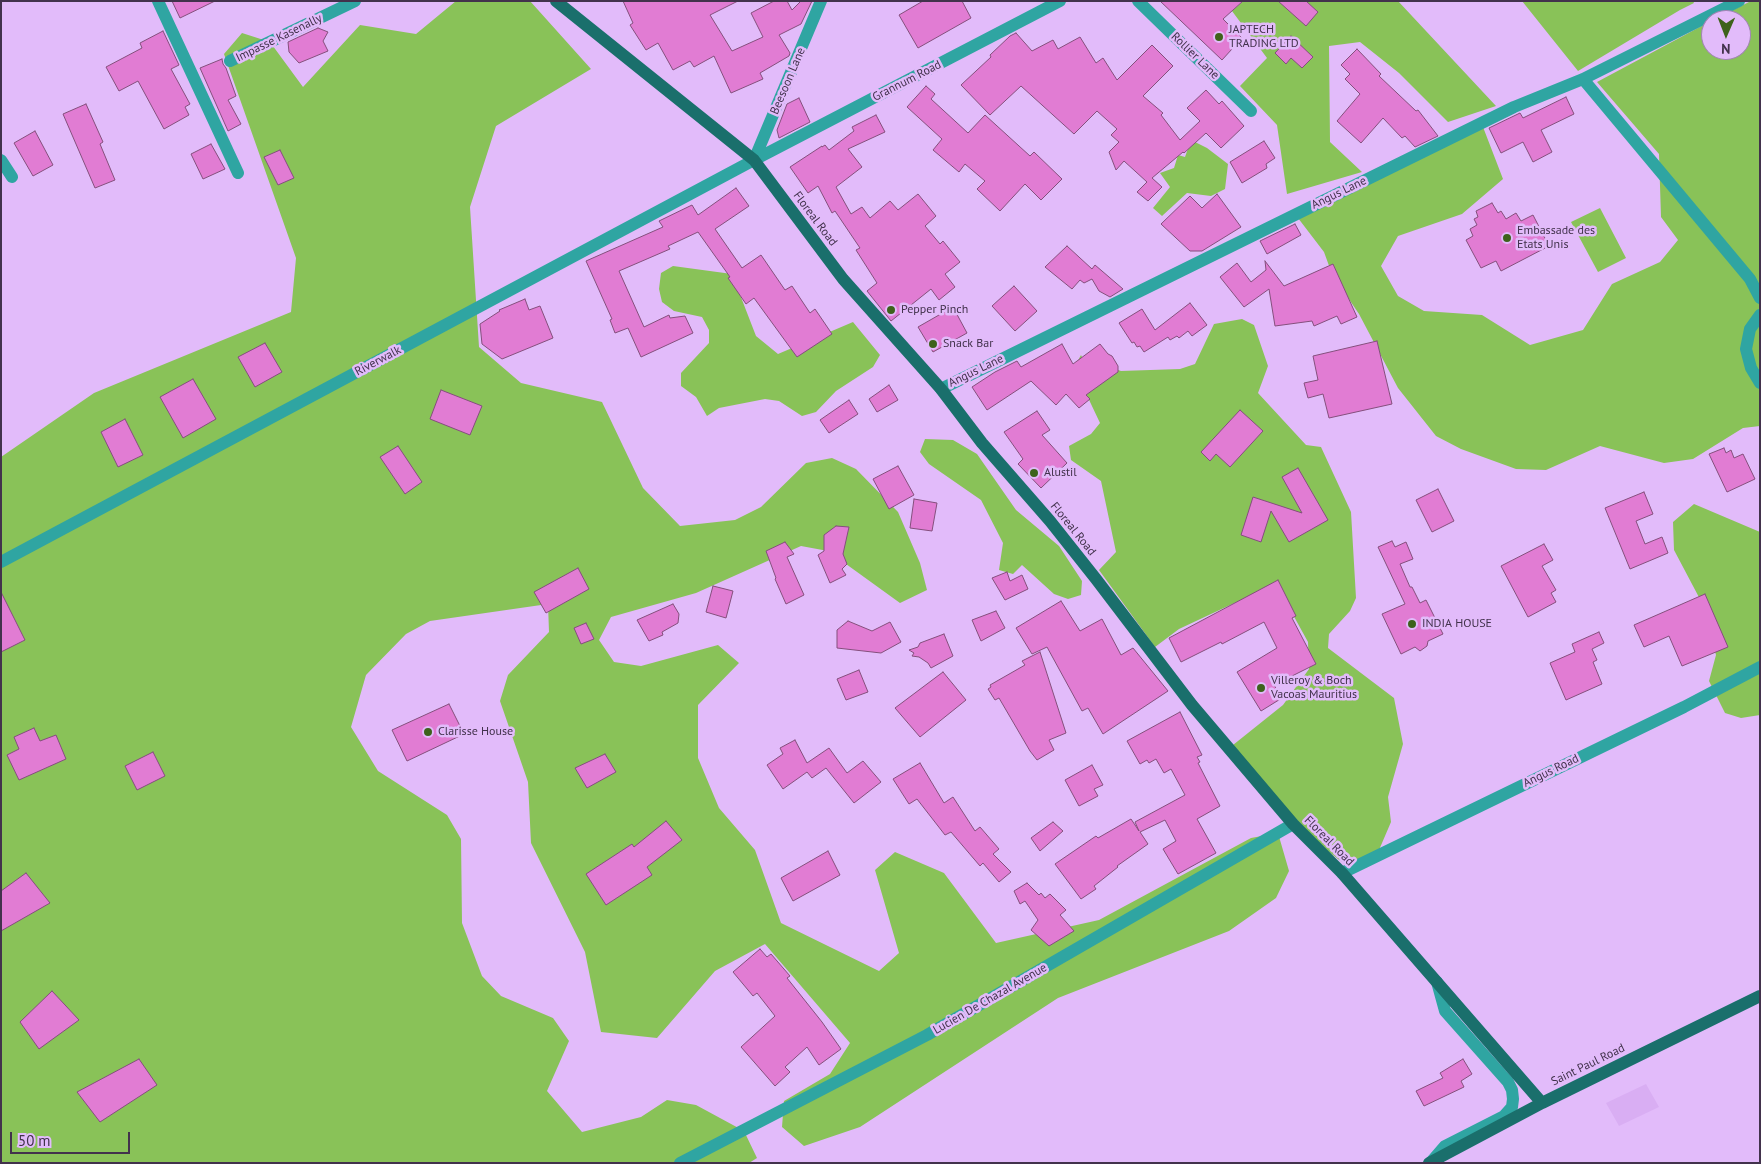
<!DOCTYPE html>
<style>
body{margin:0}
#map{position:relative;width:1761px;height:1164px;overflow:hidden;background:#e2bbfa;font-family:"PT Sans",sans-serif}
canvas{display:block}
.frame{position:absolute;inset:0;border:2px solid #42324c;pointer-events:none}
.north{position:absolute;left:1701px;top:10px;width:50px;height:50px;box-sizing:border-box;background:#e2bbfa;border:1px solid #a284b4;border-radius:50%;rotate:181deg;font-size:14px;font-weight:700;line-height:20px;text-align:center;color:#42324c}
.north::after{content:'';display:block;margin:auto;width:18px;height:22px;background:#3e621b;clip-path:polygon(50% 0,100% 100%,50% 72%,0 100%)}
.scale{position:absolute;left:10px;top:1132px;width:120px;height:22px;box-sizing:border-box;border:2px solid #42324c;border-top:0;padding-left:6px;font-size:15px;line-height:18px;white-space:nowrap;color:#42324c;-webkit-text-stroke:4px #e2bbfa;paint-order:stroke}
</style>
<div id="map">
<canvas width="1761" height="1164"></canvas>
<div class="frame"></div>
<div class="north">N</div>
<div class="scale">50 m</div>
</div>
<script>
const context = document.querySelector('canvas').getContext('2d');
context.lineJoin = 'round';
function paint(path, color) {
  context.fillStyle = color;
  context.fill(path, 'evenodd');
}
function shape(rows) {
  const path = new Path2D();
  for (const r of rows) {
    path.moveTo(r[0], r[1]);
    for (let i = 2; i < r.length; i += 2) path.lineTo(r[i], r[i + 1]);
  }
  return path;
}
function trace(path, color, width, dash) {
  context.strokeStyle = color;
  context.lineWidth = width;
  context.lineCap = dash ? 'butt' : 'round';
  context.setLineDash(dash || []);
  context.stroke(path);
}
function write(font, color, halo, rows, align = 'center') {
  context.font = font + ' "PT Sans",sans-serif';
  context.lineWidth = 5;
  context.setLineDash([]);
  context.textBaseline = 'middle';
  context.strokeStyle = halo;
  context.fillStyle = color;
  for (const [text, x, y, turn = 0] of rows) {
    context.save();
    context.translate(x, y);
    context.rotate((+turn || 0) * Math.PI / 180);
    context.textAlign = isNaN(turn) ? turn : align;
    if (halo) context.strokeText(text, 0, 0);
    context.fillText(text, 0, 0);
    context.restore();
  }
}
const built = shape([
 [1646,1084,1659,1107,1619,1126,1606,1103]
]);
const green = shape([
 [456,1,530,1,591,69,496,126,470,207,479,347,521,383,602,402,643,488,680,526,735,520,761,507,806,463,832,458,856,469,898,512,920,563,927,590,900,603,828,551,801,546,696,593,611,617,599,640,614,662,641,666,718,645,739,663,698,705,698,758,719,808,755,850,781,923,879,971,899,953,875,870,895,852,944,873,996,943,1099,920,1251,838,1278,833,1289,871,1276,898,1229,931,1058,998,860,1127,804,1146,782,1127,784,1101,830,1074,850,1043,765,944,715,971,657,1038,601,1032,585,952,531,843,528,782,500,701,508,675,549,632,548,604,430,621,406,634,366,675,351,727,378,771,447,815,461,839,462,923,482,976,501,996,553,1018,569,1041,547,1091,582,1132,641,1117,667,1100,696,1105,744,1131,757,1158,749,1163,1,1163,1,457,94,393,291,312,296,258,224,54,242,33,270,42,303,87,360,25,416,34],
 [1243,1,1398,1,1496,106,1448,122,1399,73,1360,42,1329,46,1330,142,1362,172,1287,194,1277,125,1240,86,1267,58,1232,11],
 [1522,1,1693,1,1694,3,1680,10,1578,71],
 [1751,1,1760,1,1760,426,1743,428,1693,459,1664,463,1600,446,1546,470,1516,469,1461,449,1436,436,1398,388,1359,314,1332,274,1324,252,1298,218,1483,127,1503,179,1462,214,1398,236,1381,266,1398,296,1424,311,1482,315,1530,345,1583,330,1612,284,1660,262,1678,240,1661,217,1659,154,1597,82,1711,21,1711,50,1741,50,1741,20,1713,20],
 [1191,140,1207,148,1228,164,1225,189,1211,196,1187,193,1162,216,1153,208,1170,187,1160,173,1174,168,1178,155,1185,157],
 [1600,208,1626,258,1598,272,1571,222],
 [673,266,732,274,756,336,778,354,853,322,880,355,873,367,836,391,816,412,802,416,779,401,765,399,719,408,707,416,696,397,681,386,681,373,709,343,709,330,702,317,674,311,662,302,659,289,661,273],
 [1242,319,1254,325,1268,366,1258,393,1306,445,1321,447,1351,512,1356,598,1350,611,1329,634,1328,648,1394,698,1403,744,1388,797,1391,822,1376,857,1347,866,1293,824,1233,745,1283,705,1309,669,1308,642,1286,602,1260,591,1179,629,1155,647,1099,570,1116,552,1101,481,1071,460,1069,446,1091,434,1100,423,1074,368,1081,355,1082,357,1121,371,1180,369,1195,364,1214,324],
 [925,439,953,440,977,454,1016,510,1059,546,1082,581,1081,595,1068,599,1054,594,1022,565,1013,574,999,570,1003,543,981,500,929,464,920,452],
 [1694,504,1760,532,1760,715,1741,718,1725,713,1709,681,1716,655,1702,603,1674,550,1673,522]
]);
const building = shape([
 [172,1,215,1,180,18,172,1],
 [623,1,738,1,710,15,732,51,763,37,751,13,774,1,787,1,792,10,801,1,812,1,801,24,779,35,790,53,789,56,760,73,763,79,731,93,714,56,694,67,690,61,673,70,658,43,646,50,630,25,633,23,623,1],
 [923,1,962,1,971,18,918,48,899,15,923,1],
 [1160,1,1243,1,1223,19,1242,38,1222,60,1160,1],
 [1278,1,1306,1,1318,12,1306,26,1278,1],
 [318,28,328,32,323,41,328,51,299,63,289,52,288,42,318,28],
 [163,31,179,65,171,69,190,104,185,107,189,115,164,129,138,81,119,91,106,67,142,48,140,43,163,31],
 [1016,33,1032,51,1053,40,1058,49,1080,37,1096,63,1103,58,1117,80,1152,45,1173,66,1143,96,1163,113,1161,115,1180,140,1200,121,1187,108,1206,90,1219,104,1222,101,1244,126,1221,148,1206,133,1184,153,1183,152,1152,178,1162,187,1148,201,1137,192,1147,182,1124,161,1116,170,1109,152,1119,142,1111,135,1117,129,1097,111,1074,134,1021,86,990,115,961,85,991,57,990,55,1010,36,1016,33],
 [1291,36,1313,57,1302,68,1291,58,1286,64,1275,53,1291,36],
 [1357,49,1381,74,1379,76,1416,111,1418,110,1438,136,1415,147,1405,136,1402,138,1383,118,1361,143,1337,121,1360,94,1345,79,1350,74,1341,65,1357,49],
 [222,59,223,64,226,68,236,96,228,100,241,124,228,131,200,68,222,59],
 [926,86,935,94,931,99,968,133,985,115,1030,156,1034,152,1062,179,1041,200,1025,184,1000,211,977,189,985,181,965,164,959,172,933,150,942,139,907,107,926,86],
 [1566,97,1574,114,1541,130,1552,152,1533,162,1523,142,1501,153,1489,128,1520,113,1523,118,1566,97],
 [799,98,810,122,779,138,777,130,787,104,799,98],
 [86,104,103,142,100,144,115,180,95,188,63,114,86,104],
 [876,115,885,132,848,149,862,167,836,187,851,214,862,207,870,218,890,201,898,210,918,194,936,216,925,226,940,244,943,241,960,262,945,274,955,287,939,300,931,289,891,321,867,291,877,283,856,250,860,248,835,211,832,213,818,186,808,193,790,167,822,146,822,147,825,145,829,150,854,131,852,127,876,115],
 [35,131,53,165,33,176,14,143,35,131],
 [1264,141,1275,158,1266,164,1267,168,1242,183,1230,162,1264,141],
 [211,144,225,169,203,179,191,154,211,144],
 [280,150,294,178,278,185,264,157,280,150],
 [736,188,749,206,715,229,742,268,761,255,785,290,792,286,810,313,815,309,832,334,797,357,754,298,746,304,728,278,730,277,698,232,668,246,670,249,619,271,644,327,669,315,670,318,685,316,693,333,641,357,628,328,615,333,610,320,612,319,586,261,663,227,659,221,692,205,698,215,736,188],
 [1217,194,1241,227,1202,251,1190,251,1161,224,1190,196,1202,208,1217,194],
 [1492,203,1498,213,1501,211,1506,219,1516,213,1521,221,1533,215,1549,246,1501,271,1496,261,1481,268,1466,240,1473,236,1470,229,1477,225,1474,219,1478,217,1476,211,1492,203],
 [1295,224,1301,235,1267,254,1260,241,1295,224],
 [1067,246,1092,269,1095,265,1123,289,1110,297,1099,291,1092,279,1084,283,1080,280,1072,289,1045,267,1067,246],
 [1265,261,1284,286,1333,264,1357,317,1341,324,1337,316,1314,326,1312,321,1275,326,1269,289,1244,307,1220,277,1237,263,1251,282,1266,270,1265,261],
 [1014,286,1037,311,1015,331,992,306,1014,286],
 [525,299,529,310,540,306,553,338,502,359,482,344,480,324,500,311,499,310,525,299],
 [1190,303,1207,325,1192,336,1188,331,1179,338,1177,336,1170,340,1168,337,1144,352,1140,346,1137,347,1134,342,1132,343,1119,323,1142,309,1155,330,1190,303],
 [953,307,967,333,933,352,918,327,953,307],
 [1377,341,1392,404,1329,418,1323,394,1308,398,1304,383,1318,380,1313,356,1377,341],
 [265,343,282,372,255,387,238,357,265,343],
 [1062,344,1073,364,1100,344,1108,354,1112,356,1118,366,1118,372,1086,395,1090,399,1079,408,1066,394,1056,405,1031,381,987,410,972,387,995,372,1017,361,1021,367,1062,344],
 [193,379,216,419,183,438,160,397,193,379],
 [889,385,898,400,877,412,869,399,889,385],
 [441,390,482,406,470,435,430,419,441,390],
 [849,400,858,414,829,433,820,420,849,400],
 [1240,410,1263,431,1230,467,1216,454,1210,461,1201,452,1240,410],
 [1037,411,1050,430,1042,435,1067,463,1041,488,1018,464,1023,459,1004,432,1037,411],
 [125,419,143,455,118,467,101,432,125,419],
 [398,446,422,482,405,494,380,457,398,446],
 [1724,448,1726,453,1731,450,1734,458,1743,454,1755,479,1727,492,1709,454,1724,448],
 [898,466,914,495,889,509,873,479,898,466],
 [1298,468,1328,520,1289,542,1271,511,1261,542,1241,535,1253,497,1302,513,1282,477,1298,468],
 [1438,489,1454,521,1432,532,1416,500,1438,489],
 [1644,492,1653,514,1636,521,1645,544,1662,537,1668,553,1630,569,1605,508,1644,492],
 [914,499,937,503,932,531,910,528,914,499],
 [836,526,849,527,843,554,847,564,842,569,846,575,830,583,818,555,824,551,824,535,836,526],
 [1392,541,1395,547,1406,542,1413,559,1400,564,1410,587,1412,587,1420,603,1426,600,1443,634,1428,641,1427,646,1420,651,1415,647,1401,654,1382,614,1405,604,1378,547,1392,541],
 [785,542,794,554,787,557,804,595,786,604,775,579,776,578,766,551,785,542],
 [1544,544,1553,560,1542,566,1556,590,1551,593,1556,602,1528,617,1501,566,1544,544],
 [578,568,589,589,546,613,534,592,578,568],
 [1007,572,1010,581,1022,575,1028,589,1005,600,992,578,1007,572],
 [1278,580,1296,616,1292,618,1316,664,1274,685,1282,698,1261,711,1237,672,1277,648,1264,622,1222,644,1221,642,1181,662,1169,638,1278,580],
 [713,586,733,591,726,618,706,612,713,586],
 [1,592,25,640,1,652,1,592],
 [1705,594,1728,647,1682,666,1669,636,1644,647,1634,625,1705,594],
 [1061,601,1080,631,1102,619,1121,655,1133,648,1168,691,1103,734,1088,708,1082,711,1047,647,1032,654,1016,628,1061,601],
 [673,604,679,614,678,623,662,632,663,635,649,641,637,620,673,604],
 [996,611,1005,628,981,641,972,620,996,611],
 [848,621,872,631,890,622,901,642,881,653,837,648,837,630,848,621],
 [586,623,594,639,581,644,574,628,586,623],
 [1599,632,1604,643,1592,649,1597,660,1593,662,1602,684,1566,700,1550,663,1575,652,1572,644,1599,632],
 [944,634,953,656,931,668,928,663,919,657,912,656,914,653,909,650,918,647,920,643,944,634],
 [1040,652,1066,733,1049,740,1054,750,1037,760,1030,751,999,698,995,700,988,689,991,687,990,685,1025,665,1022,661,1040,652],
 [859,670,868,692,846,700,837,679,859,670],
 [943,672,966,700,920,737,895,708,943,672],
 [449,704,464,734,407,761,392,730,449,704],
 [1180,712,1202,755,1197,757,1200,762,1198,763,1220,806,1197,819,1216,853,1178,874,1163,849,1176,841,1165,820,1140,832,1148,844,1117,866,1118,867,1094,886,1096,889,1081,899,1055,864,1096,836,1098,838,1131,819,1139,831,1135,822,1185,795,1171,769,1164,773,1156,759,1149,763,1147,760,1140,764,1127,741,1180,712],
 [34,728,40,741,56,735,66,759,19,780,7,755,19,749,14,737,34,728],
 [795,740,807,763,829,748,847,773,863,761,881,782,854,803,826,768,812,778,807,772,783,789,767,765,783,754,780,748,795,740],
 [153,752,165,776,137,790,125,766,153,752],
 [605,754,616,772,587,788,575,768,605,754],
 [920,763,944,803,953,797,975,831,980,827,999,849,993,854,1011,872,999,882,983,863,980,866,951,832,945,835,917,799,909,804,893,779,920,763],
 [1092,765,1103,785,1094,789,1098,796,1079,806,1065,780,1092,765],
 [666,821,682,840,647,867,652,875,606,905,586,874,632,844,634,847,666,821],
 [1053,822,1063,831,1040,851,1031,838,1053,822],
 [828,851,840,875,793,901,781,878,828,851],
 [26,873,50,903,1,931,1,891,26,873],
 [1027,883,1039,895,1041,893,1045,898,1050,894,1066,910,1060,915,1074,931,1049,946,1031,930,1038,920,1025,901,1020,904,1014,891,1027,883],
 [760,949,767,957,771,954,790,976,787,978,822,1022,841,1049,819,1065,807,1047,785,1067,790,1072,775,1086,741,1047,775,1016,757,993,753,996,733,972,760,949],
 [52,991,79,1020,39,1049,20,1022,52,991],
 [139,1059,157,1085,100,1122,77,1092,139,1059],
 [1463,1059,1472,1074,1461,1081,1464,1087,1424,1106,1416,1091,1443,1078,1440,1073,1463,1059]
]);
const minor = shape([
 [158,1,238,173],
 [1138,1,1251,111],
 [230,61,355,1],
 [1583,79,1750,279,1760,298],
 [1,160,12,177],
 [754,160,821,1],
 [1760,315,1750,329,1746,349,1751,368,1760,383],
 [941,389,1514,107,1583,79,1739,1],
 [1,562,754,160,1060,1],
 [1342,873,1684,707,1760,667],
 [1432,1161,1445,1146,1504,1116,1512,1107,1513,1099,1512,1090,1508,1082,1445,1011,1437,982],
 [680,1163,927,1035,1293,824]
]);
const major = shape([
 [556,1,754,160,843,279,941,389,982,443,1050,521,1096,579,1192,705,1293,824,1342,873,1542,1103],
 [1429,1163,1542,1103,1760,996]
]);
const markers = [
 [1219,37,5,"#3e621b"],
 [1507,238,5,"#3e621b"],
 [891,310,5,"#3e621b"],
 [933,344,5,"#3e621b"],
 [1034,473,5,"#3e621b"],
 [1412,624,5,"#3e621b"],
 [1261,688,5,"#3e621b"],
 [428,732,5,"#3e621b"]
];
const poiNames = [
 ["JAPTECH",1229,30],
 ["TRADING LTD",1229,44],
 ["Embassade des",1517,231],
 ["Etats Unis",1517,245],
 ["Pepper Pinch",901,310],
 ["Snack Bar",943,344],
 ["Alustil",1044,473],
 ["INDIA HOUSE",1422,624],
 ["Villeroy & Boch",1271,681],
 ["Vacoas Mauritius",1271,695],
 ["Clarisse House",438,732]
];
const streetNames = [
 ["Impasse Kasenally",279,38,-26],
 ["Rollier Lane",1195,56,44],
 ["Beesoon Lane",788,81,-67],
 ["Grannum Road",907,81,-27],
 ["Angus Lane",1339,193,-26],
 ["Floreal Road",815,219,53],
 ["Riverwalk",378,361,-28],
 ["Angus Lane",976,371,-26],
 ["Floreal Road",1073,529,51],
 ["Angus Road",1551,771,-26],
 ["Floreal Road",1329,841,45],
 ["Lucien De Chazal Avenue",990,999,-30],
 ["Saint Paul Road",1588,1065,-26]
];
paint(built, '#d9aef3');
paint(green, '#89c258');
paint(building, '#e17cd3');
trace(building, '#844f7c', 1);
trace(minor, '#2fa5a2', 12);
trace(major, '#1a6f6c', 12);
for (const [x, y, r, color] of markers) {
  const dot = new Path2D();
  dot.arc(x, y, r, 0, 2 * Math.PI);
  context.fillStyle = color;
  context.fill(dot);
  trace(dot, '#e2bbfa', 2);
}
write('12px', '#42324c', '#e2bbfa', poiNames, 'left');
write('12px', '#42324c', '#e2bbfa', streetNames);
</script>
